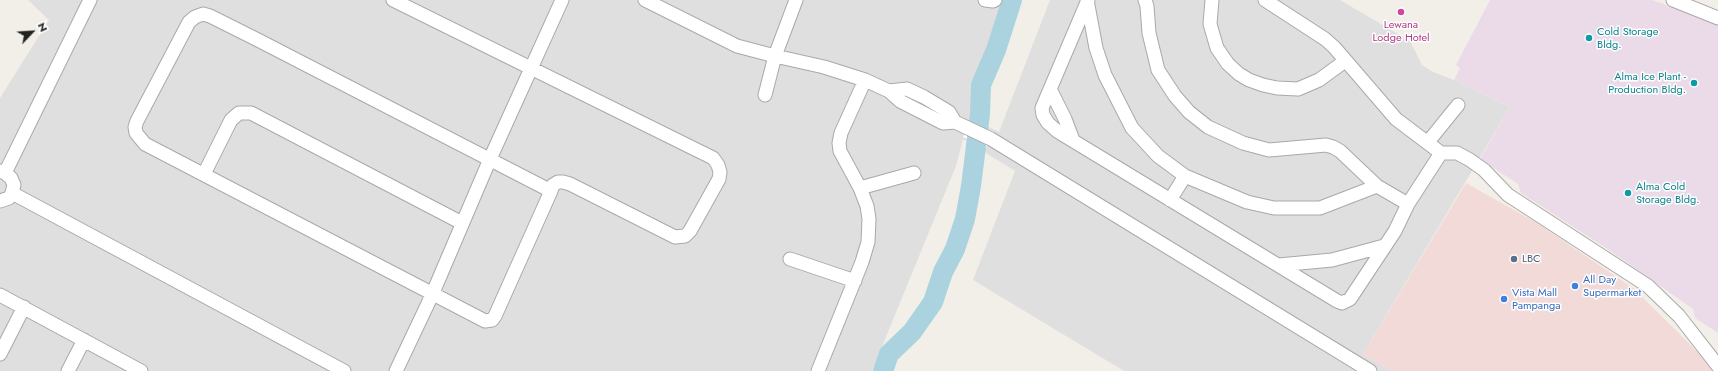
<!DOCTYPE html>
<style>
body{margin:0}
#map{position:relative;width:1718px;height:371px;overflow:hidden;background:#f2efe9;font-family:Jost,sans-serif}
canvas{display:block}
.north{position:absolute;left:12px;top:12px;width:40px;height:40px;-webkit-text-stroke:3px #fff;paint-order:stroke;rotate:65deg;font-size:11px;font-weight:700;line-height:16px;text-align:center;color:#222}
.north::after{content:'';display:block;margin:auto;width:14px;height:18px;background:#222;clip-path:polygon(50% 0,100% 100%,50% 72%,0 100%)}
</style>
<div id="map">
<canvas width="1718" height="371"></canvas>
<div class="north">N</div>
</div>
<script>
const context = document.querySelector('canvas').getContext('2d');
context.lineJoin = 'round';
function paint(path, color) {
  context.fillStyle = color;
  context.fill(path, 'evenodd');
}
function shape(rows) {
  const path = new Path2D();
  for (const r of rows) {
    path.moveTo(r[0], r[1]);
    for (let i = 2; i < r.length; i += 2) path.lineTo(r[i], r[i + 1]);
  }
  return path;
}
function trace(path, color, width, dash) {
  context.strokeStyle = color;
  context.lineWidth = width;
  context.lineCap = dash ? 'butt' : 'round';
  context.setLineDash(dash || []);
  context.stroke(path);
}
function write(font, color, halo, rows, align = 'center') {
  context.font = font + ' Jost,sans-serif';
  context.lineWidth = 3;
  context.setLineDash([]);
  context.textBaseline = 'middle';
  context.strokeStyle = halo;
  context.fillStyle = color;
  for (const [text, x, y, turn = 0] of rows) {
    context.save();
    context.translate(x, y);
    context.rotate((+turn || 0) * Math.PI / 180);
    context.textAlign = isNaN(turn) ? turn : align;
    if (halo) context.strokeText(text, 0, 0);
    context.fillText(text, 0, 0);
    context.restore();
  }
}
const residential = shape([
 [28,0,1014,0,973,84,971,118,999,132,1050,0,1340,0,1410,41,1422,65,1433,72,1454,80,1510,107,1363,354,1391,371,1124,371,973,280,1015,171,963,139,956,166,872,371,0,371,0,98,49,20]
]);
const commercial = shape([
 [1466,183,1537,223,1633,288,1717,371,1391,371,1363,354]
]);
const industrial = shape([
 [1490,0,1652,0,1718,23,1718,333,1695,318,1693,309,1609,250,1521,193,1518,184,1480,159,1510,107,1454,80,1460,68,1456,65]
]);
const pier = shape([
 [971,121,994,132,986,148,963,137]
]);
const river = shape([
 [883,371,889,354,912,332,933,302,943,272,955,249,965,219,971,186,980,114,981,85,996,50,1012,0]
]);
const minor = shape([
 [393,0,713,158,718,165,720,172,719,179,690,231,685,236,675,237,570,184,563,182,558,182,553,185,551,191,495,316,492,320,485,321,145,144,136,133,135,127,137,121,189,22,195,17,203,14,210,16,256,39,551,191],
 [645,0,737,46,775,56,824,67,865,80,889,91,900,101,943,123,955,122],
 [985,0,993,1,995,0],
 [1087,0,1096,48,1105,75,1132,128,1158,156,1185,176,1247,202,1274,208,1320,208,1377,186],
 [1088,0,1042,108,1043,115,1048,123,1057,131,1337,301,1342,303,1350,299,1395,231,1408,204,1441,153],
 [1145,0,1147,6,1149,33,1158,70,1175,96,1189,112,1208,127,1243,143,1269,150,1326,145,1333,147,1340,151,1377,186,1408,204],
 [1212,0,1210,24,1217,48,1228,64,1239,74,1249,80,1263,85,1277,88,1298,89,1319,80,1345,61],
 [1265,0,1325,39,1334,47,1396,119,1441,153,1457,153,1470,160,1484,170,1508,195,1648,286,1679,316,1718,366],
 [1673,0,1718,18],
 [1050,89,1065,119,1073,140],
 [889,91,907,89,924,97,949,112,955,122,991,139,1370,371],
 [765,95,775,56,796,0],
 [1428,142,1458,105],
 [0,171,5,173,11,178,14,185,12,193,9,198,0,201],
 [5,173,90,0],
 [204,174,231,120,239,113,251,113,462,223],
 [860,188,914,173],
 [12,193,344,371],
 [1170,200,1185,176],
 [790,259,855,281],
 [1279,265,1332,260,1384,246],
 [0,295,141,371],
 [0,354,24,307],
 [68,371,84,340],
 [396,371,432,295,490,159,562,0],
 [818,371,862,262,868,242,869,219,867,206,860,188,840,151,839,143,841,133,865,80]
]);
const markers = [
 [1401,12,4,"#d1479c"],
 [1589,38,4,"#0f9aa8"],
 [1694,83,4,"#0f9aa8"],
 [1628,193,4,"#0f9aa8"],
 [1514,259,4,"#5c6f8a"],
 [1575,286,4,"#3f7fe0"],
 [1504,299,4,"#3f7fe0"]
];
const hotelNames = [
 ["Lewana",1401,25],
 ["Lodge Hotel",1401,38]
];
const cultureNames = [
 ["Cold Storage",1597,32],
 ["Bldg.",1597,45],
 ["Alma Ice Plant -",1686,77,"right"],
 ["Production Bldg.",1686,90,"right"],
 ["Alma Cold",1636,187],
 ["Storage Bldg.",1636,200]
];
const serviceNames = [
 ["LBC",1522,259]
];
const shopNames = [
 ["All Day",1583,280],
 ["Supermarket",1583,293],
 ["Vista Mall",1512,293],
 ["Pampanga",1512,306]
];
paint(residential, '#e0dfdf');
paint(commercial, '#f2dad9');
paint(industrial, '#ebdbe8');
paint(pier, '#fff');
trace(river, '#aad3df', 20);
trace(minor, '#a9a9a9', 15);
trace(minor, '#fff', 13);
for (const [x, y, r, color] of markers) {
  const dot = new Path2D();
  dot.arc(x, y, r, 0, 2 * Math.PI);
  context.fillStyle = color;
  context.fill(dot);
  trace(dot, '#fff', 1.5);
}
write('11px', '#b23c85', '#fff', hotelNames);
write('11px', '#0d838f', '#fff', cultureNames, 'left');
write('11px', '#4e5e75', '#fff', serviceNames, 'left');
write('11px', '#366cbe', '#fff', shopNames, 'left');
</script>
